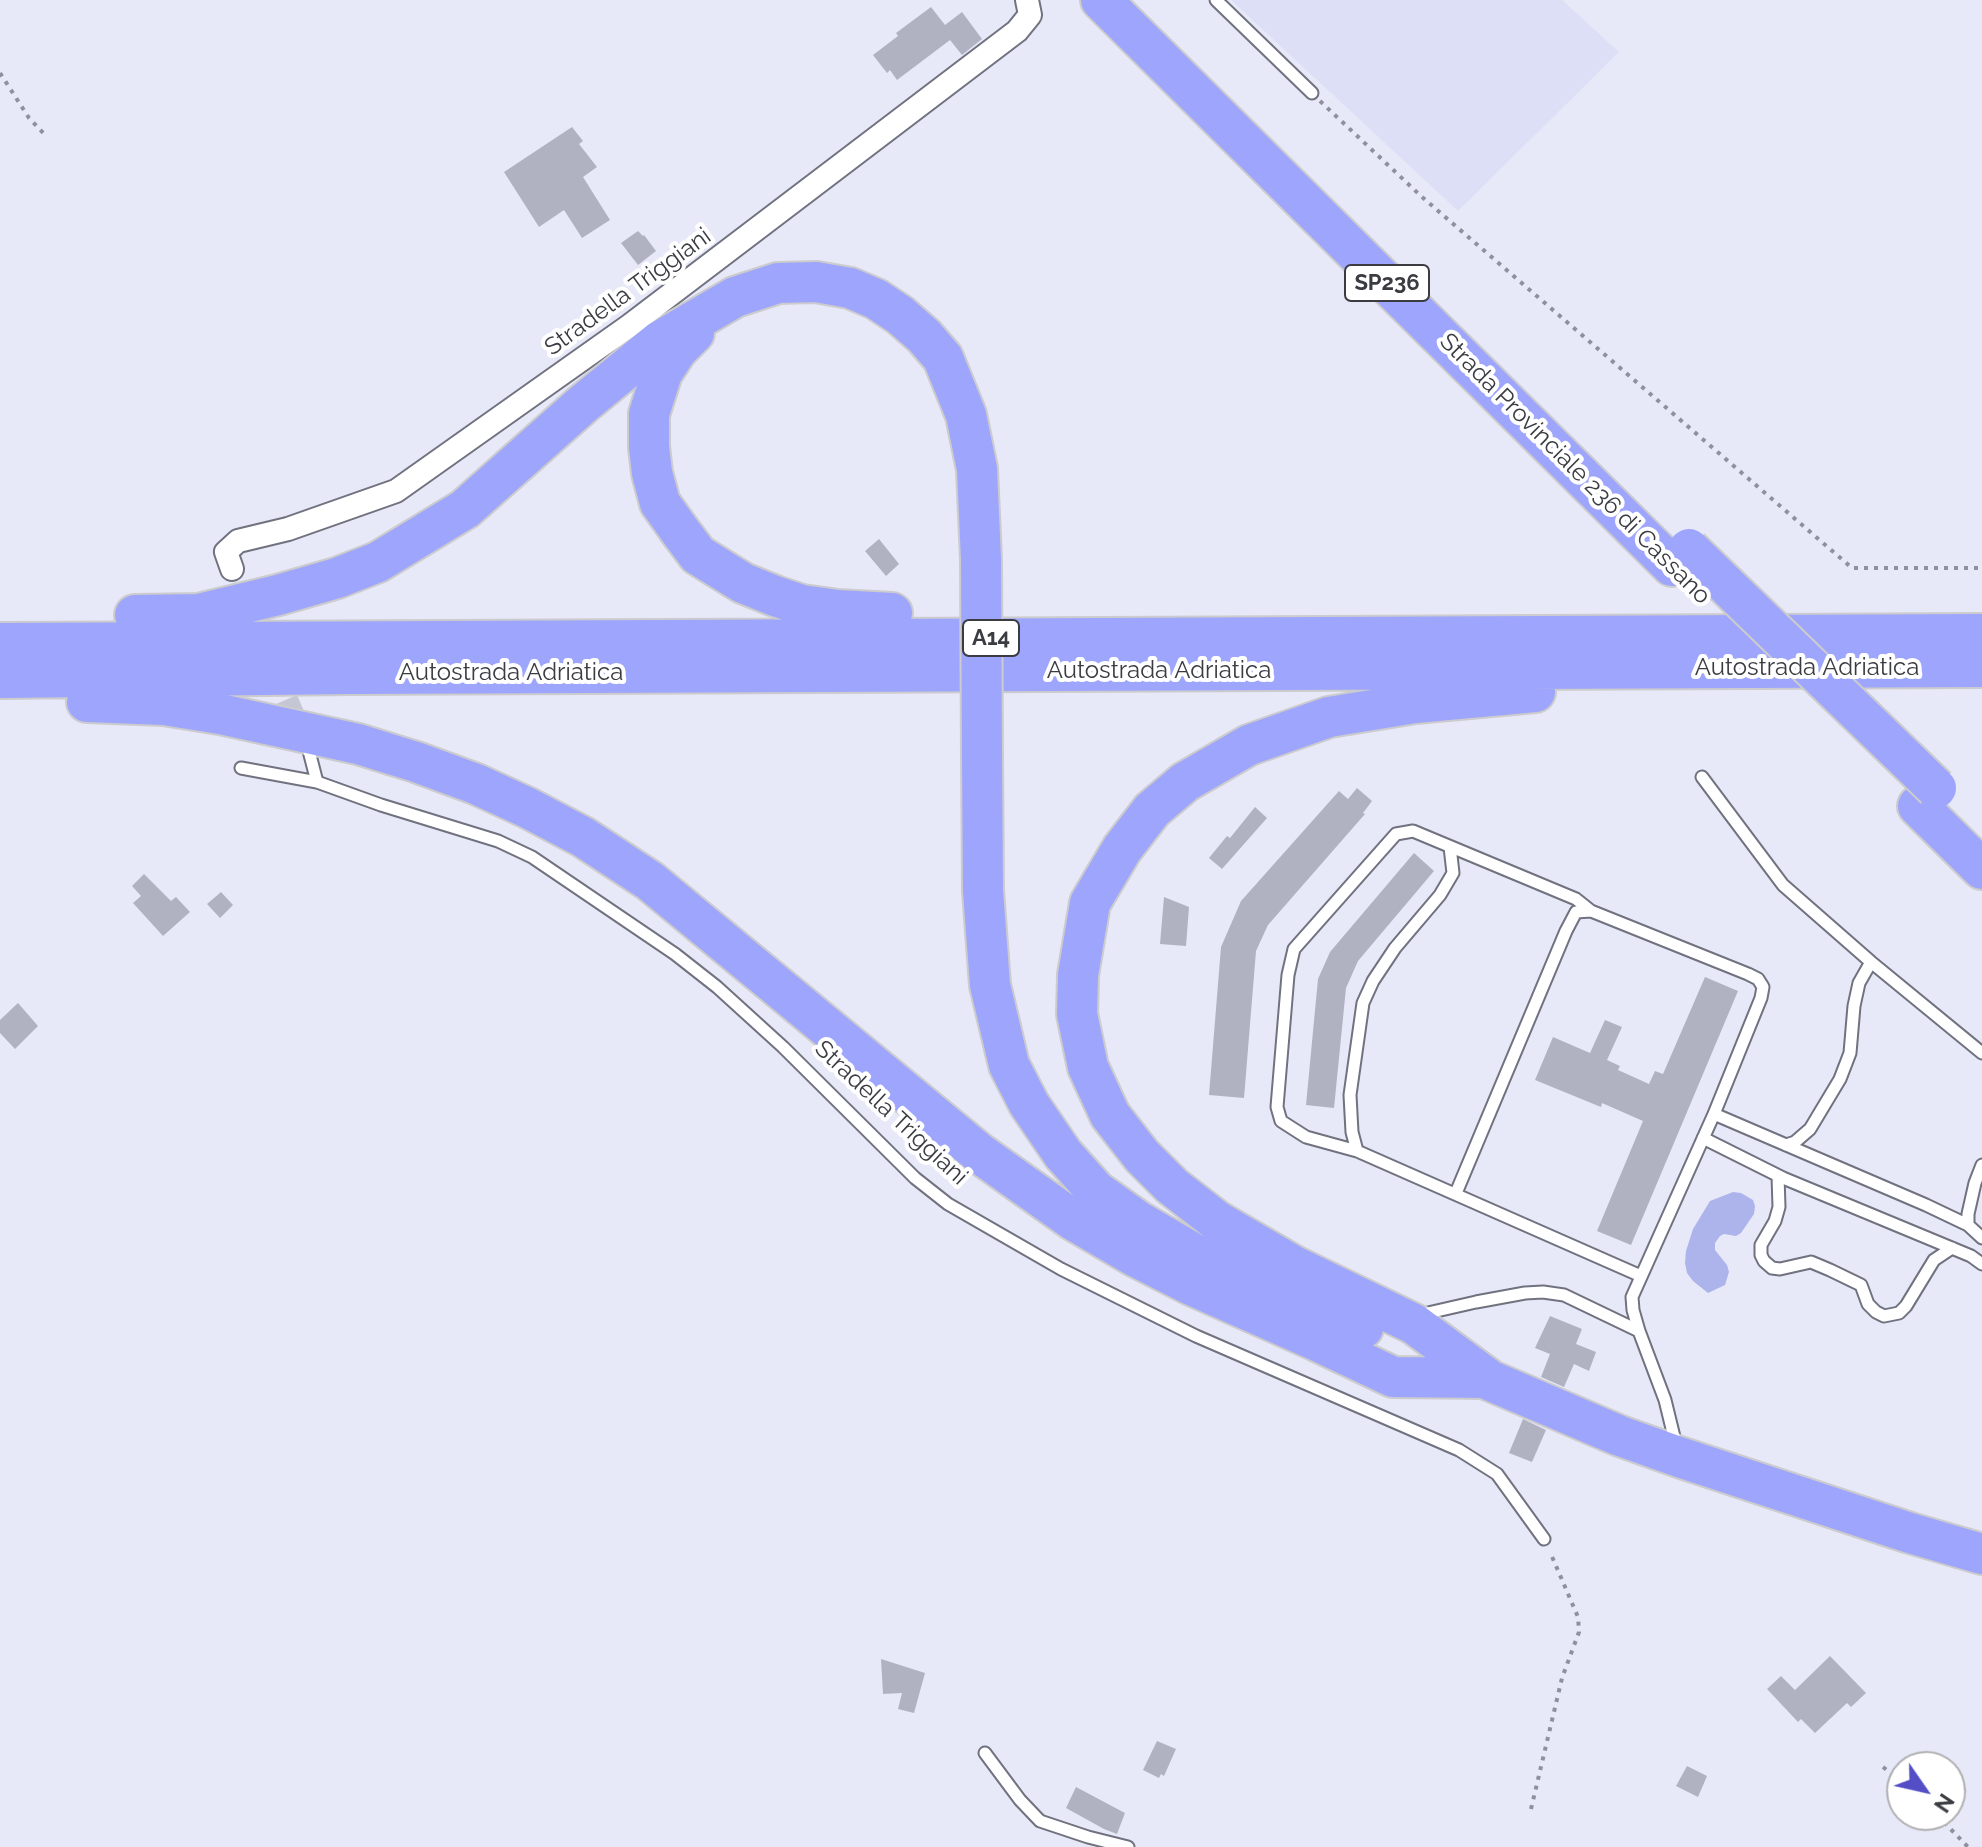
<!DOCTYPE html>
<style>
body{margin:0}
#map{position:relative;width:1982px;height:1847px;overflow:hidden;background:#e7e9f9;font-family:Raleway,sans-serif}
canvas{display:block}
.north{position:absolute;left:1886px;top:1751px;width:80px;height:80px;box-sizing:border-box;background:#fff;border:2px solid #b1b1b3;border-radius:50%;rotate:124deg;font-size:22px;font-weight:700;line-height:32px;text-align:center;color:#3b3c42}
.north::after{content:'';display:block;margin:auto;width:28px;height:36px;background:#534ec6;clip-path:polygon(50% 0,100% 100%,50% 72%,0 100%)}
</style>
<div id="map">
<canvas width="1982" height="1847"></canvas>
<div class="north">N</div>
</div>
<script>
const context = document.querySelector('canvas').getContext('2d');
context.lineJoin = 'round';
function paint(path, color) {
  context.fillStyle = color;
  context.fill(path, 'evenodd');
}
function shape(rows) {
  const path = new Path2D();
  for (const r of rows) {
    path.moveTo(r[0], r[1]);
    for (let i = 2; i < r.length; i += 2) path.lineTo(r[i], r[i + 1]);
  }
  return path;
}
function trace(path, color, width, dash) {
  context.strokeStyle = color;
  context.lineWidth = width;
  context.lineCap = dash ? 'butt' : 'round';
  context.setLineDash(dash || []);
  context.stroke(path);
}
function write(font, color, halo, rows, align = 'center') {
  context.font = font + ' Raleway,sans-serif';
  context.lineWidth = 8;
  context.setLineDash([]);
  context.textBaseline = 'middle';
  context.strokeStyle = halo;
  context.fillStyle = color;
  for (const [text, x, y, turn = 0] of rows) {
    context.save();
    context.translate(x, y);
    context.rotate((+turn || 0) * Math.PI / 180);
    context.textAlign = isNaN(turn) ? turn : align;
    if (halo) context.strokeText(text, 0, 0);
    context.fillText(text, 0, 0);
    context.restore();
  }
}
const built = shape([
 [1231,0,1562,0,1619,52,1458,211]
]);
const water = shape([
 [1733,1192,1741,1193,1753,1200,1755,1206,1754,1214,1741,1233,1736,1236,1724,1234,1720,1236,1715,1243,1715,1250,1727,1265,1729,1272,1725,1285,1708,1293,1693,1281,1687,1273,1685,1263,1686,1251,1693,1229,1710,1201]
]);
const building = shape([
 [931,7,945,25,962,12,982,39,962,55,950,40,897,80,890,70,887,73,873,55,898,36,896,33],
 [572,127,583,141,579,144,597,167,583,177,610,220,582,238,564,210,539,227,504,172],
 [638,231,643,236,644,235,656,251,638,265,621,243],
 [879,539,899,564,886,576,865,551],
 [1357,788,1372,801,1363,813,1365,814,1268,925,1256,951,1244,1098,1209,1095,1221,947,1241,901,1339,791,1348,799],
 [1255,807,1267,818,1222,869,1209,858,1227,836,1230,838],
 [1414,853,1434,871,1358,961,1346,988,1334,1108,1306,1105,1318,979,1330,952],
 [144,874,171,901,176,897,190,912,163,936,133,903,141,896,132,886],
 [221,892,233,905,220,918,207,904],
 [1164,897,1189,907,1186,946,1160,944],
 [1705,977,1738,991,1631,1245,1597,1231,1643,1121,1602,1103,1601,1107,1535,1080,1553,1037,1590,1053,1605,1020,1622,1027,1607,1060,1620,1066,1618,1070,1649,1084,1655,1071,1663,1074],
 [18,1003,38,1026,15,1049,0,1033,0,1020],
 [1550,1316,1582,1329,1576,1344,1596,1352,1589,1371,1574,1364,1564,1387,1541,1377,1550,1354,1535,1348],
 [1523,1419,1546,1430,1532,1462,1509,1453],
 [1830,1656,1866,1693,1851,1707,1847,1703,1815,1733,1801,1719,1798,1722,1767,1689,1781,1676,1795,1690],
 [881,1659,925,1673,914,1713,898,1709,902,1693,883,1694],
 [1157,1741,1176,1749,1164,1776,1161,1774,1159,1778,1143,1770],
 [1687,1766,1707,1776,1698,1797,1676,1786],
 [1076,1787,1125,1813,1117,1834,1104,1829,1066,1808]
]);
const streetTunnel = shape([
 [274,669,303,737]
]);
const path = shape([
 [0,73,29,118,47,137],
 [1320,101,1422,197,1852,568,1982,568],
 [1883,1767,1902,1782],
 [1531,1809,1562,1678,1579,1632,1578,1617,1550,1552],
 [1937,1815,1968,1847]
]);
const lane = shape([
 [1216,0,1312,93],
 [309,751,317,782,381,805,498,841,532,857,675,954,717,987,783,1047,915,1178,948,1204,1061,1269,1196,1336,1459,1450,1497,1474,1544,1539],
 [241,768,317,782],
 [1702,777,1783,885,1871,962,1982,1053],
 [1714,1114,1926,1205,1968,1225],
 [1703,1138,1783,1178,1971,1256,1982,1264],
 [1786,1145,1795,1142,1810,1129,1840,1079,1850,1053,1854,1006,1859,983,1871,962],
 [1357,1151,1352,1132,1350,1095,1363,1003,1373,981,1395,948,1440,895,1453,873,1450,847],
 [1982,1165,1975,1183,1968,1214,1968,1225,1982,1238],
 [1778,1176,1779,1207,1775,1221,1761,1245,1761,1255,1764,1261,1772,1268,1780,1269,1811,1262,1830,1270,1861,1285,1868,1304,1876,1312,1884,1316,1899,1313,1906,1306,1934,1260,1952,1248],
 [1456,1193,1566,931,1576,912,1591,911],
 [1641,1276,1357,1151,1306,1137,1281,1121,1277,1107,1288,975,1294,949,1396,834,1413,831,1576,899,1591,911,1748,974,1758,979,1763,987,1761,998,1714,1114,1632,1297,1633,1310,1639,1331,1665,1400,1676,1445],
 [1419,1315,1476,1302,1525,1293,1543,1292,1564,1295,1639,1331],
 [985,1753,1020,1800,1040,1821,1088,1837,1128,1847]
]);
const street = shape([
 [232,569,226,552,238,541,288,529,396,491,629,326,1017,31,1030,15,1027,0]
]);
const highway = shape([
 [1101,0,1672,566],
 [694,333,677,350,662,373,649,414,649,447,652,473,660,503,680,531,698,555,743,583,775,596,802,605,838,610,892,613],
 [135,615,199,614,278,595,337,578,378,562,465,509,583,404,660,341,735,297,778,283,816,282,850,288,876,299,900,315,924,336,943,358,966,415,977,469,981,560],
 [0,643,1982,634],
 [0,678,351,674,1982,667],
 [87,702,164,705,220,714,358,744,416,762,476,784,528,808,583,837,650,881,979,1153,1073,1220,1136,1257,1191,1285,1317,1341,1393,1377,1487,1378],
 [982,757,983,891,990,985,1009,1065,1029,1104,1063,1154,1096,1191,1138,1221,1198,1256,1363,1328],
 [1918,806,1982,869],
 [1463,1369,1620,1436,1679,1457,1910,1533,1982,1554],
 [1487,1378,1414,1324,1294,1266,1217,1221,1172,1186,1142,1156,1110,1115,1088,1067,1077,1014,1078,975,1090,903,1122,849,1152,810,1185,782,1249,745,1329,717,1415,703,1535,692]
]);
const highwayBridge = shape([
 [1689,549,1936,788],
 [981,560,982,757]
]);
const shields = [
 [1387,283,84],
 [991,638,56]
];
const shieldNames = [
 ["SP236",1387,283],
 ["A14",991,638]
];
const streetNames = [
 ["Stradella Triggiani",628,292,-36],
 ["Strada Provinciale 236 di Cassano",1575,469,45],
 ["Autostrada Adriatica",1807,668],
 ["Autostrada Adriatica",1159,671],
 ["Autostrada Adriatica",511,673],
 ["Stradella Triggiani",891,1113,43]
];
paint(built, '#dcdff6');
paint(water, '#adb4eb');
paint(building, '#b0b2c1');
trace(streetTunnel, '#c5c6d4', 22, [22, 11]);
trace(lane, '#70727f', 15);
trace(street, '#70727f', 26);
trace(highway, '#ccccce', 44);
trace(path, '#8f909b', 4, [4, 6]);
trace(lane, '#fff', 11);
trace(street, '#fff', 22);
trace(highway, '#9ea5fc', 40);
trace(highwayBridge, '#ccccce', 44, []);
trace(highwayBridge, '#9ea5fc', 40);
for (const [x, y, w] of shields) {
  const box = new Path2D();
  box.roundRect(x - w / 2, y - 18, w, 36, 6);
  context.fillStyle = '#fff';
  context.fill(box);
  trace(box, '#3b3c42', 2);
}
write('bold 22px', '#3b3c42', null, shieldNames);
write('24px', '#3b3c42', '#fff', streetNames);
</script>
